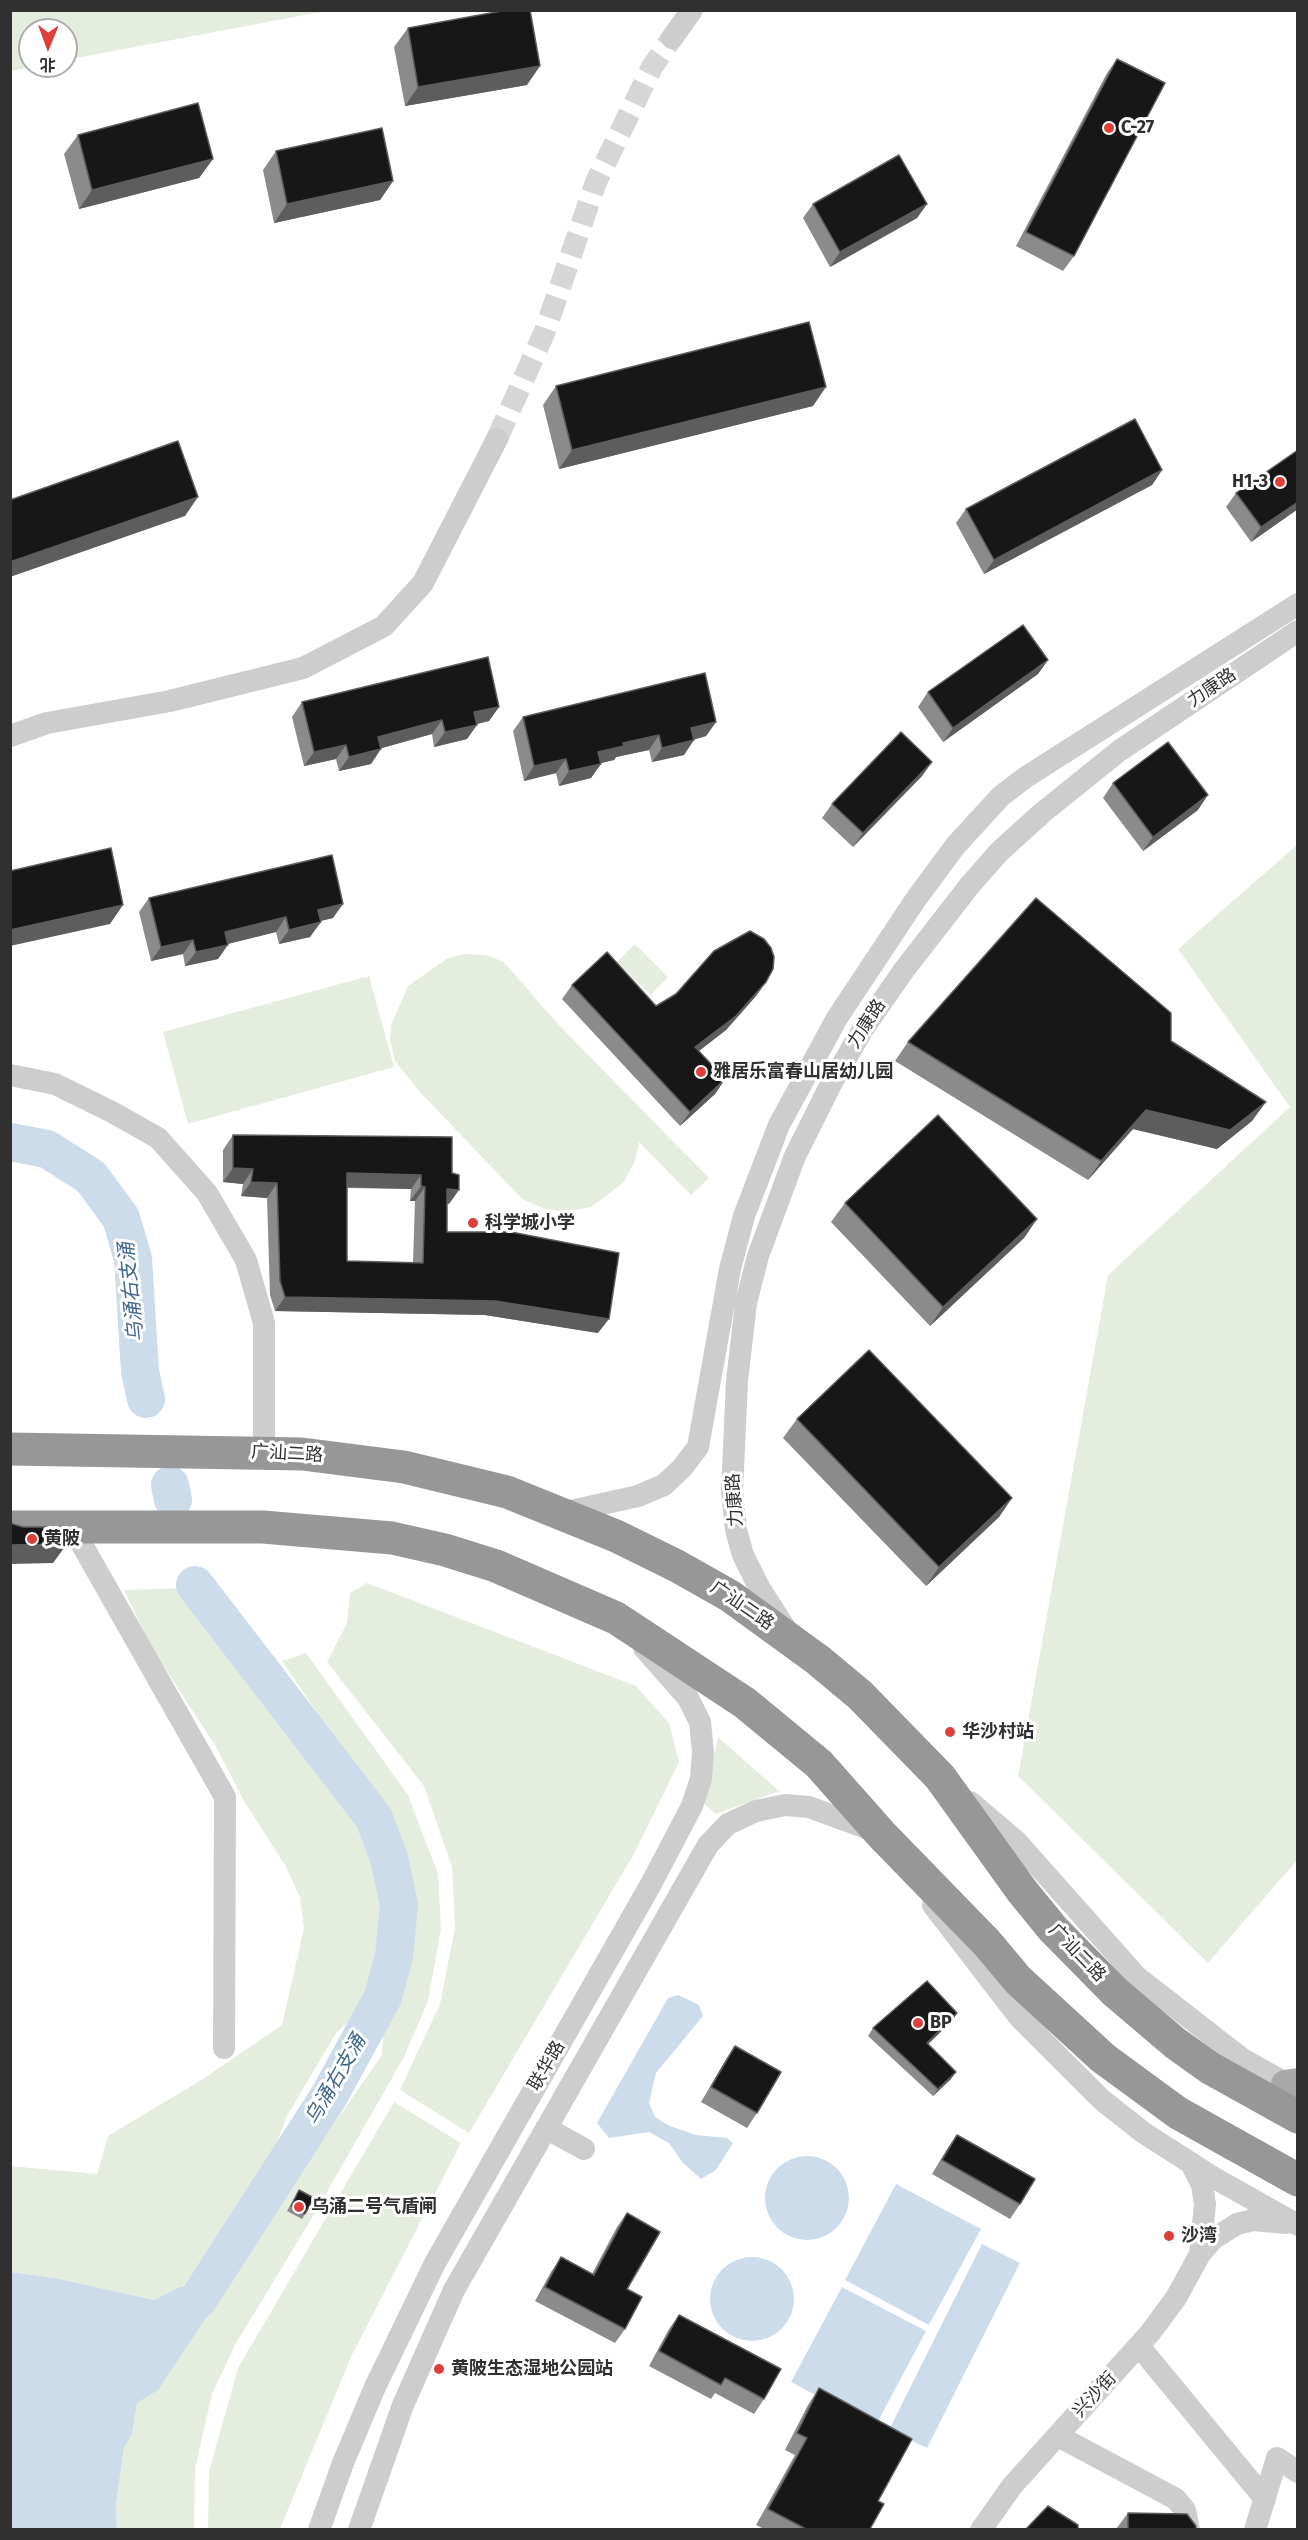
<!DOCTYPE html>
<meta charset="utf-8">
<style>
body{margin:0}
#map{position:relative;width:1308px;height:2540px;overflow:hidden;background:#fff;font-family:"Fira Sans","Noto Sans SC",sans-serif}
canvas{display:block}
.frame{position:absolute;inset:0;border:12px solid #303030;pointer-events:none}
.north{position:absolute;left:18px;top:18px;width:60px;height:60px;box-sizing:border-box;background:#fff;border:2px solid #acacac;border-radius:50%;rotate:181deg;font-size:16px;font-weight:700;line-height:24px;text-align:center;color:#303030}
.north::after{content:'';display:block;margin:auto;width:21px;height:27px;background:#df3f3a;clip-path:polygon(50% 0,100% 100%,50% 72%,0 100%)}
</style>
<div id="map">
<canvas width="1308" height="2540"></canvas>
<div class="frame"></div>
<div class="north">北</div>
</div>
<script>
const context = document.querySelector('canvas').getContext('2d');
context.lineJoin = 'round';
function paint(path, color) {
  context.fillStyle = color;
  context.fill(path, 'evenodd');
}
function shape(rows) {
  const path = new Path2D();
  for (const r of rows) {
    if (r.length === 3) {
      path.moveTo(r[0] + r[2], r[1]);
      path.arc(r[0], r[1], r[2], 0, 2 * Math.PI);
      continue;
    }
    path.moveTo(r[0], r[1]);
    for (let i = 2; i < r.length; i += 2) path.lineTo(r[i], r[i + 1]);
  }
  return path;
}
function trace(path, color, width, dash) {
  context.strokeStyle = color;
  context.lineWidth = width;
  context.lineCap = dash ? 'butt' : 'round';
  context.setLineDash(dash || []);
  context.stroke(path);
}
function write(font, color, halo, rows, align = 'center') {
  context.font = font + ' "Fira Sans","Noto Sans SC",sans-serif';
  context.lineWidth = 6;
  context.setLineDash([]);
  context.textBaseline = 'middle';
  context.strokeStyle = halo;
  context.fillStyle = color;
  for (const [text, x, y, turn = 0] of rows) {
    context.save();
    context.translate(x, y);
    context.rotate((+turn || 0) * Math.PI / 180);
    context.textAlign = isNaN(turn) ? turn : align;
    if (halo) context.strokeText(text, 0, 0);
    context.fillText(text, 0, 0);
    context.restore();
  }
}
const green = shape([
 [11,10,326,10,326,11,66,60,66,30,30,30,30,66,36,66,11,71],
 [1297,845,1297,1860,1208,1963,1018,1776,1108,1275,1290,1107,1178,949],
 [635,944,668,977,651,995,617,962],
 [465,954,486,955,504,962,556,1022,709,1178,691,1195,639,1142,635,1161,623,1183,591,1207,563,1212,543,1208,522,1199,419,1091,395,1061,390,1040,391,1025,408,986,448,958],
 [369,976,394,1067,188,1124,163,1032],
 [367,1583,636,1686,669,1723,679,1762,635,1852,469,2133,400,2090,440,2004,455,1928,452,1867,424,1786,327,1662,347,1623,350,1593],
 [187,1588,263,1687,371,1835,389,1905,384,1959,376,1984,360,2012,336,2033,287,2116,274,2150,248,2196,195,2280,154,2300,55,2278,11,2272,10,2166,97,2174,108,2136,203,2079,282,2025,304,1928,300,1897,286,1867,244,1801,216,1747,150,1645,124,1590],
 [306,1653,408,1795,438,1874,441,1929,428,2001,404,2057,315,2213,235,2345,212,2394,195,2470,194,2529,117,2530,116,2504,124,2448,132,2434,137,2403,158,2389,298,2176,382,2055,384,2024,392,2006,406,1948,409,1897,395,1840,358,1773,282,1661],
 [718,1737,779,1791,716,1814,703,1803],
 [394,2102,461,2143,351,2357,280,2529,208,2529,209,2472,238,2368]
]);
const water = shape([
 [678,1995,699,2005,703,2016,656,2073,649,2103,655,2117,670,2126,696,2135,727,2138,733,2143,716,2170,701,2179,683,2163,669,2143,649,2132,609,2138,597,2123,668,1998],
 [807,2198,42],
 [896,2184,981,2229,929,2325,845,2280],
 [982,2244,1020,2263,927,2448,889,2430],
 [752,2299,42],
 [11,2272,55,2278,154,2300,182,2286,208,2315,158,2390,137,2403,132,2434,124,2448,116,2504,117,2529,11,2529],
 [842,2287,926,2331,875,2427,791,2382]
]);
const river = shape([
 [10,1142,47,1149,91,1177,121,1218,133,1259,140,1371,146,1399],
 [170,1485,173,1500],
 [152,2326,198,2300,329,2096,383,1997,394,1956,399,1905,389,1858,374,1818,195,1585]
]);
const minorTunnel = shape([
 [497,439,545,331,596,182,652,67,672,38]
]);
const minor = shape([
 [672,38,692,10],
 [10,736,47,723,170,701,303,668,384,626,423,583,497,439],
 [10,1075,55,1084,112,1112,158,1138,207,1193,246,1260,264,1323,264,1452],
 [562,1513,638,1496,664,1485,682,1468,698,1447,730,1269,744,1216,779,1125,837,1018,916,899,956,845,1001,796,1026,777,1298,604],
 [72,1527,225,1797,224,2048],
 [787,1631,760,1589,743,1555,736,1530,732,1491,737,1381,746,1303,758,1256,795,1156,831,1084,863,1029,904,970,970,885,999,852,1042,813,1119,751,1298,631],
 [970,1802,1017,1842,1137,1977,1241,2058,1298,2090],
 [933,1905,1019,2017,1102,2100,1144,2133,1211,2176,1298,2225],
 [546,2128,584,2149],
 [1191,2163,1202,2185,1205,2204,1200,2254],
 [1139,2346,1265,2499],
 [1058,2436,1176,2499,1185,2510,1189,2530],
 [319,2530,343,2463,375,2387,435,2263,651,1884,692,1806,701,1779,703,1752,700,1722,688,1698,644,1648],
 [359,2530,403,2405,454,2290,708,1845,728,1824,756,1811,785,1805,809,1807,877,1832],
 [981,2530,1012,2486,1150,2333,1176,2298,1200,2254,1213,2239,1237,2224,1253,2220,1286,2223],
 [1255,2530,1277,2458,1298,2472]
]);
const major = shape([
 [1285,2084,1298,2082]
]);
const highway = shape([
 [10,1449,302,1454,404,1467,507,1492,616,1536,677,1566,730,1596,818,1660,860,1695,940,1777,1022,1891,1053,1929,1115,1992,1175,2043,1210,2068,1298,2117],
 [10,1527,263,1527,392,1538,445,1550,496,1566,616,1618,745,1703,819,1764,881,1834,987,1943,1018,1980,1103,2058,1178,2113,1298,2180]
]);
const wall = shape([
 [408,28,527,85,405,106,394,47],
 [1117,59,1074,256,1063,271,1016,246,1107,73],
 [78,135,213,159,199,178,79,209,64,154],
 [276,151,393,181,380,200,274,223,263,170],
 [813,204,927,204,917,218,830,267,803,218],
 [556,386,813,406,559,469,543,405],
 [1298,450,1298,509,1251,542,1226,507,1236,493],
 [1162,470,1152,485,984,574,956,523,966,509],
 [1048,660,1038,674,943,742,918,707,928,692],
 [302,702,499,707,489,721,477,724,467,739,434,747,432,734,381,748,371,764,339,771,336,759,304,766,292,717],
 [523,717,716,722,706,736,693,740,684,755,652,762,649,750,616,757,614,760,601,763,591,778,559,786,556,773,524,781,513,731],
 [932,762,922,776,853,847,822,818,832,804],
 [1113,783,1198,810,1143,851,1103,798],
 [149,898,333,918,320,921,310,937,279,944,276,932,228,944,218,959,185,966,183,954,151,961,139,912],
 [766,982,756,996,726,1030,698,1051,725,1079,715,1094,680,1126,562,999,572,985,656,1006],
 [1171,1041,1252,1121,1217,1149,1133,1129,1088,1180,895,1061,908,1042],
 [233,1135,452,1137,449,1204,447,1204,447,1232,598,1333,485,1315,275,1311,270,1295,267,1198,241,1196,243,1184,223,1182,223,1150],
 [347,1188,411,1189,410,1201,415,1201,413,1263,347,1261],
 [845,1203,1037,1219,1024,1238,930,1326,831,1222],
 [797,1419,1012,1498,999,1517,926,1586,783,1438],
 [957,2013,952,2021,928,2044,951,2079,933,2096,868,2036,873,2028],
 [735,2046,757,2113,747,2128,701,2102,725,2061],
 [957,2135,1020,2204,1010,2219,932,2174,947,2149],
 [299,2190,305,2214,302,2219,287,2211],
 [627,2213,627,2289,625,2329,615,2343,535,2301,551,2272,561,2257,592,2274,617,2227],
 [679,2315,764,2399,754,2414,715,2393,711,2399,649,2366,669,2329],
 [819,2388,878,2501,870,2529,764,2529,756,2525,795,2455,785,2450,808,2405],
 [1128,2513,1196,2529,1116,2529]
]);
const shadedWall = shape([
 [540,66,527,85,405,106,418,87],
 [213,159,199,178,79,209,92,190],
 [393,181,380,200,274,223,287,204],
 [927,204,917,218,830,267,840,252],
 [826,387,813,406,559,469,572,450],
 [1162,470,1152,485,984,574,994,560],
 [198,497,185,516,10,577,10,562],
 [1298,502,1298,509,1251,542,1261,527],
 [1048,660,1038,674,943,742,953,728],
 [499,707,489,721,464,727,474,712],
 [442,720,432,734,368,752,378,737],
 [716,722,706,736,681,743,691,728],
 [477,725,467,739,434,747,445,732],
 [659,735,649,750,616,757,614,760,588,766,598,752,623,743],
 [694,740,684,755,652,762,662,748],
 [346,745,336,759,304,766,314,752],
 [381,749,371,764,339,771,349,757],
 [566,759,556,773,524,781,534,766],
 [932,762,922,776,853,847,863,833],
 [601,764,591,778,559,786,569,771],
 [1208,795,1198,810,1143,851,1153,837],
 [343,904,333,918,308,924,318,910],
 [123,905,110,924,10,946,10,930],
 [286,917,276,932,215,947,225,932],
 [321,922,310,937,279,944,289,930],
 [193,940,183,954,151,961,161,947],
 [228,945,218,959,185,966,196,952],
 [766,982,756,996,726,1030,685,1062,695,1047],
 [725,1079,715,1094,680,1126,690,1112],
 [1266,1102,1252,1121,1217,1149,1133,1129,1088,1180,1101,1161,1146,1110],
 [233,1168,253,1169,243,1184,223,1182],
 [347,1173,421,1175,411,1189,337,1187],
 [251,1182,277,1183,267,1198,241,1196],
 [421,1186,425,1187,415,1201,410,1201],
 [447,1189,459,1190,449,1204,437,1203],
 [1037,1219,1024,1238,930,1326,943,1307],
 [285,1297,495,1301,609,1319,598,1333,485,1315,275,1311],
 [1012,1498,999,1517,926,1586,939,1567],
 [67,1544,53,1563,10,1564,10,1545],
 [957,2013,952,2021,922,2050,927,2043],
 [956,2072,951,2079,933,2096,938,2089]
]);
const building = shape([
 [507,10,530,10,540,66,418,87,408,28,507,10],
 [1117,59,1165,83,1074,256,1026,232,1117,59],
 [198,103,213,159,92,190,78,135,198,103],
 [382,128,393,181,287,204,276,151,382,128],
 [899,155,927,204,840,252,813,204,899,155],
 [809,322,826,387,572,450,556,386,809,322],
 [1135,419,1162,470,994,560,966,509,1135,419],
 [178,441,198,497,10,562,10,500,178,441],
 [1298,450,1298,502,1261,527,1236,493,1298,450],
 [1023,625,1048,660,953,728,928,692,1023,625],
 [488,657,499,707,474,712,477,725,445,732,442,720,378,737,381,749,349,757,346,745,314,752,302,702,488,657],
 [705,673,716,722,691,728,694,740,662,748,659,735,623,743,624,746,598,752,601,764,569,771,566,759,534,766,523,717,705,673],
 [901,732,932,762,863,833,832,804,901,732],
 [1168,742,1208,795,1153,837,1113,783,1168,742],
 [111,848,123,905,10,930,10,871,111,848],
 [332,855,343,904,318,910,321,922,289,930,286,917,225,932,228,945,196,952,193,940,161,947,149,898,332,855],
 [1036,898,1171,1013,1171,1041,1266,1102,1230,1130,1146,1110,1101,1161,908,1042,1036,898],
 [750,931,764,939,771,948,774,957,773,969,766,982,736,1016,695,1047,725,1079,690,1112,572,985,607,952,656,1006,676,994,714,951,750,931],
 [938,1115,1037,1219,943,1307,845,1203,938,1115],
 [233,1135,452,1137,452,1173,459,1175,459,1190,447,1189,447,1232,511,1232,619,1253,609,1319,495,1301,285,1297,280,1281,277,1183,251,1182,253,1169,233,1168,233,1135],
 [347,1173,421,1175,421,1186,425,1187,423,1263,347,1261,347,1173],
 [869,1350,1012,1498,939,1567,797,1419,869,1350],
 [10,1521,13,1524,23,1527,66,1527,67,1544,10,1545,10,1521],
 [927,1981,957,2013,927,2043,956,2072,938,2089,873,2028,927,1981],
 [735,2046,781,2072,757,2113,711,2087,735,2046],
 [957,2135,1035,2179,1020,2204,942,2160,957,2135],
 [299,2190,314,2198,305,2214,291,2206,299,2190],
 [627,2213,660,2232,627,2289,642,2297,625,2329,545,2287,561,2257,594,2275,627,2213],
 [679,2315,781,2369,764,2399,725,2378,721,2385,659,2351,679,2315],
 [819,2388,912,2439,878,2501,884,2504,870,2529,806,2529,768,2509,807,2438,797,2433,819,2388],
 [1048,2506,1078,2525,1078,2529,1026,2529,1048,2506],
 [1128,2513,1187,2514,1196,2526,1196,2529,1128,2529,1128,2513]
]);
const markers = [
 [1109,128,6,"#df3f3a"],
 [1280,482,6,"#df3f3a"],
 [701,1072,6,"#df3f3a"],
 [473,1223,6,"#df3f3a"],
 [32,1539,6,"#df3f3a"],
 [950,1732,6,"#df3f3a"],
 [918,2023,6,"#df3f3a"],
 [299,2207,6,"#df3f3a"],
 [1169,2236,6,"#df3f3a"],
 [439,2369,6,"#df3f3a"]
];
const poiNames = [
 ["C-27",1121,128],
 ["H1-3",1268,482,"right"],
 ["雅居乐富春山居幼儿园",713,1072],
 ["科学城小学",485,1223],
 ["黄陂",44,1539],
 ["华沙村站",962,1732],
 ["BP",930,2023],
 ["乌涌二号气盾闸",311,2207],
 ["沙湾",1181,2236],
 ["黄陂生态湿地公园站",451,2369]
];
const streetNames = [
 ["力康路",1212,688,-34],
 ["力康路",867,1024,-57],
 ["广汕二路",287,1454,3],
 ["力康路",735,1500,-94],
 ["广汕二路",742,1606,34],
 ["广汕二路",1077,1953,46],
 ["联华路",547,2066,-60],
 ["兴沙街",1095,2395,-47]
];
const waterNames = [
 ["乌涌右支涌",132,1292,-96],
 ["乌涌右支涌",336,2080,-60]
];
paint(green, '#e5eddf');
paint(water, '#ccdceb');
trace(river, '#ccdceb', 38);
trace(minorTunnel, '#d6d6d6', 22, [22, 11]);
trace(minor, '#cdcdcd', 22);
trace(major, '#a8a8a8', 28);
trace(highway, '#979797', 33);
paint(wall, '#8b8b8b');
paint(shadedWall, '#5d5d5d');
paint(building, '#171717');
trace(building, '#5d5d5d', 1.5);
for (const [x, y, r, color] of markers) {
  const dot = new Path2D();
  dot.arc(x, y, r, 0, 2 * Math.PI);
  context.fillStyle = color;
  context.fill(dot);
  trace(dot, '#fff', 2);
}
write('bold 18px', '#303030', '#fff', poiNames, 'left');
write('18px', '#303030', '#fff', streetNames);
write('italic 20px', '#406990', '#fff', waterNames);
</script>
